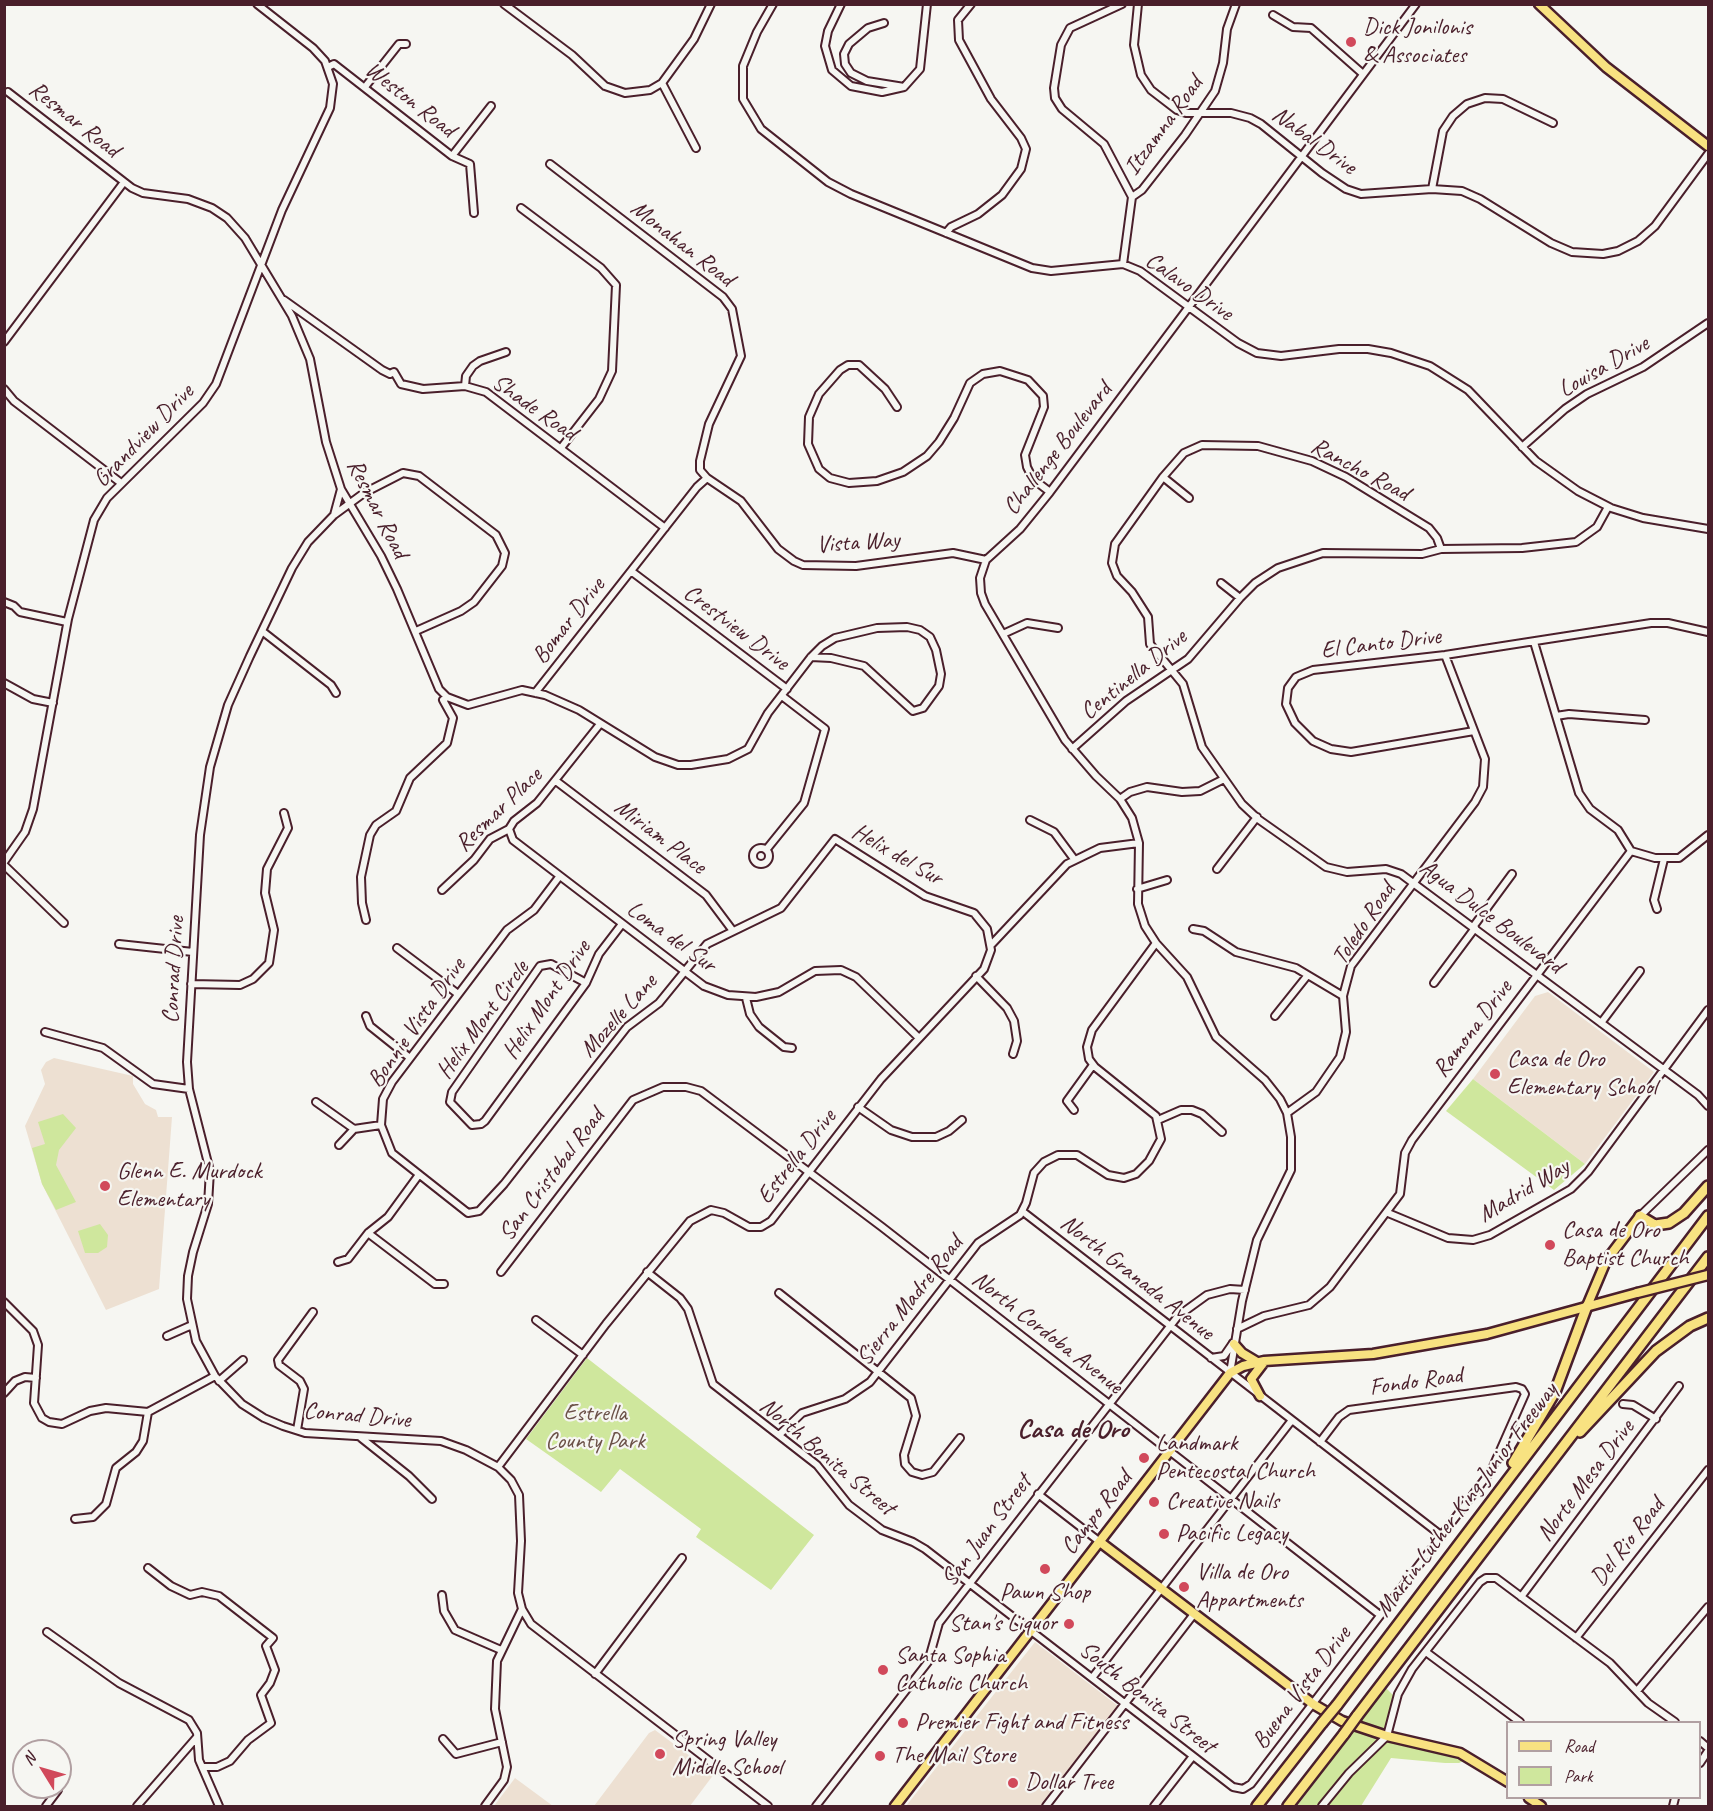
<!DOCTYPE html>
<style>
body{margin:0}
#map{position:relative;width:1713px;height:1811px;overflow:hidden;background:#f6f6f2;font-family:Caveat,sans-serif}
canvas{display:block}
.frame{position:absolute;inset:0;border:6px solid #4a1f2b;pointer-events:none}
.legend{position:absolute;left:1506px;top:1721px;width:195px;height:78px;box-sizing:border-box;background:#f6f6f2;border:2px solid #b1a0a2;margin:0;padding:8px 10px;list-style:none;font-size:18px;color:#4a1f2b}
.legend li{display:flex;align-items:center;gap:12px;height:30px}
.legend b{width:30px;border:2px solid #b1a0a2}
.north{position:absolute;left:12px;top:1739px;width:60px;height:60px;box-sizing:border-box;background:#f6f6f2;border:2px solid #b1a0a2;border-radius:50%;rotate:307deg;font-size:16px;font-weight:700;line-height:24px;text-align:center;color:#4a1f2b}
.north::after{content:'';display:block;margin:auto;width:21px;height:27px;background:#d1495b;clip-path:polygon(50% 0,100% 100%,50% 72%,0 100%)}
</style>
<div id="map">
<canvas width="1713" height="1811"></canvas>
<div class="frame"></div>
<ul class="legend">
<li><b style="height:8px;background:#f8e281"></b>Road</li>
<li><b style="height:16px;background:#cfe79d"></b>Park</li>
</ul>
<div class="north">N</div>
</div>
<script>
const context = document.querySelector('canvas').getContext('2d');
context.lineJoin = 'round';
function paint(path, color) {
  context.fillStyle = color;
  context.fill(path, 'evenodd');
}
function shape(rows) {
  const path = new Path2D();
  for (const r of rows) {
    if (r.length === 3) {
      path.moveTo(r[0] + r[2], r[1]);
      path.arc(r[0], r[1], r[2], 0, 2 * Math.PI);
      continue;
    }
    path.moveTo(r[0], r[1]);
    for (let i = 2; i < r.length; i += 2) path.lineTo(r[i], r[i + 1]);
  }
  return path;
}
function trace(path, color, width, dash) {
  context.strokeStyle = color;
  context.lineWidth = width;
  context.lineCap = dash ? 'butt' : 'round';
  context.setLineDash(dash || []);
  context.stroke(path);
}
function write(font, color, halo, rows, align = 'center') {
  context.font = font + ' Caveat,sans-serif';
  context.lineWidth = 4.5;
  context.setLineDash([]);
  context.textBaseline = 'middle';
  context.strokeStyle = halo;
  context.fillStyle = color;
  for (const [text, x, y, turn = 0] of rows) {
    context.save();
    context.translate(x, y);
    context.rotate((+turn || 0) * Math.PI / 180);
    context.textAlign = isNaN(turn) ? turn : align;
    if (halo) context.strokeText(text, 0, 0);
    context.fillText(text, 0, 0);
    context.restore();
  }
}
const built = shape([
 [1548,992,1654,1072,1585,1164,1473,1079,1535,996],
 [54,1058,133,1076,133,1084,145,1104,156,1110,158,1117,172,1117,159,1289,106,1310,42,1184,25,1126,45,1084,41,1070,46,1062],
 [1035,1642,1118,1706,1041,1806,906,1806],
 [655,1730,714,1774,690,1806,594,1806,649,1733],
 [515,1778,553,1806,494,1806]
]);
const green = shape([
 [1473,1079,1585,1164,1554,1190,1446,1111],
 [63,1114,76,1128,59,1150,56,1165,76,1202,56,1210,42,1184,32,1148,45,1144,38,1122],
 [100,1224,108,1235,107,1247,98,1253,85,1253,78,1231],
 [587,1358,814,1535,771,1590,696,1537,701,1529,620,1469,601,1492,526,1439],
 [1386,1688,1397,1699,1387,1736,1470,1758,1459,1763,1445,1763,1391,1758,1361,1806,1297,1806]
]);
const minor = shape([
 [504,4,572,55,605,86,625,93,650,90,662,83,694,39,711,4],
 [773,4,757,32,743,66,743,99,761,129,828,182,851,194,1032,268,1051,271,1123,264,1140,271,1238,343,1257,353,1281,356,1339,349,1368,349,1391,353,1430,366,1468,390,1536,461,1578,491,1611,508,1643,518,1708,529],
 [841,4,828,31,825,46,832,70,851,86,882,92,904,87,920,69,927,4],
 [1122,4,1070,28,1061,45,1054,88,1055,98,1062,109,1104,144,1132,197,1123,264],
 [1138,4,1134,45,1141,75,1151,90,1177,110,1186,113,1231,113,1250,118,1261,124,1322,173,1346,189,1361,194,1432,189,1462,191,1480,199,1551,243,1572,252,1603,254,1618,251,1638,241,1655,226,1708,154],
 [1273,15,1293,27,1311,28,1363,74],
 [884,23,868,28,849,44,844,54,845,64,851,73,867,81,904,87],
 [328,67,334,64,452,156,470,164,474,213],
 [662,83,696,148],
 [365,87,399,44,406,44],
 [8,92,132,188,143,193,188,199,212,208,227,218,245,238,292,316,310,359,326,442,341,489,381,556,397,589,439,689,447,697,468,705,522,690,545,695,579,710,655,757,678,765,691,765,728,759,748,749,768,713,811,657,822,646,835,638,877,628,907,627,920,630,930,637,936,650,941,674,939,686,923,708,913,711,864,666,831,658,811,657],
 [452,156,491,106],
 [550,164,723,297,732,309,741,356,709,424,700,461,700,470,707,478],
 [1432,189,1443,131,1453,116,1467,104,1485,98,1503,99,1553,123],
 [1132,197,1142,190,1185,135,1215,91,1223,63,1227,29,1236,4],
 [521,208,601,268,616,285,612,371,599,399,561,448],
 [946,233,951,227,978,214,1002,195,1021,169,1026,149,1021,138,991,99,959,40,958,20,971,4],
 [284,300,382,370,390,374,394,372,401,384,423,389,465,386,486,392,665,528],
 [4,342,124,182],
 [465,386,466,376,473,366,480,361,506,352],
 [4,389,14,401,121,483],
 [897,407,885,389,859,365,848,365,840,370,819,394,809,417,808,444,819,469,830,478,849,483,877,481,903,472,927,456,939,442,954,418,970,383,983,374,1000,371,1028,380,1043,396,1044,407,1025,455,1027,467,1033,479,1050,492],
 [1522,447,1565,409,1587,394,1643,367,1708,323],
 [1163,477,1189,498],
 [1608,507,1597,527,1576,542,1522,548,1441,549,1437,538,1429,528,1346,477,1312,461,1258,446,1202,445,1184,453,1163,477,1115,544,1112,563,1117,576,1132,592,1148,617,1150,644,1183,684,1202,747,1242,804,1258,819,1326,867,1347,872,1386,869,1401,874,1698,1095,1708,1106],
 [334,515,341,489],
 [631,571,787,689],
 [1221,583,1240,598],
 [4,602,14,606,20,612,67,622],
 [262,631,331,685,336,693],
 [416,631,461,611,474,602,502,566,505,553,496,535,419,476,403,473,364,493,334,515,308,542,292,568,250,656,228,705,210,767,200,835,187,1062,189,1089,210,1171,208,1204,193,1252,188,1276,187,1299,196,1341,215,1376,242,1404,264,1418,283,1426,305,1433,441,1441,466,1450,498,1467,511,1480,519,1495,521,1541,518,1593,522,1609,531,1624,768,1806],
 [1003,634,1027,623,1058,628],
 [4,683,33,699,53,703],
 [535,693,697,487,707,478,741,501,778,549,794,561,803,565,856,566,953,553,986,560],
 [1556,716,1569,714,1645,720],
 [1474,731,1351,752,1331,749,1313,741,1295,723,1286,704,1288,688,1296,677,1313,670,1445,655,1651,623,1668,623,1708,632],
 [1072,749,1126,701,1188,659,1240,598,1255,583,1278,568,1323,553,1422,554,1441,549],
 [556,781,706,895,733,931],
 [1120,799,1130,792,1147,787,1182,792,1200,791,1224,779],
 [1030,820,1054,832,1074,859],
 [509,829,513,840,704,986,728,995,756,997,779,992,815,971,841,970,856,977,919,1038],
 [761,856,8],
 [766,850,804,803,825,729,782,696],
 [1631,851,1655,858,1679,858,1708,835],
 [4,862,25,832,33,809,68,619,94,520,107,498,203,403,216,384,282,210,330,108,333,84,325,61,313,48,257,4],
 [4,865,64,923],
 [1217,869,1257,817],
 [1137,889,1167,880],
 [442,890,474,860,490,839,509,829,514,821,537,803,600,724],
 [1657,909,1654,900,1664,859],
 [366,920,362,903,361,877,370,835,376,825,396,811,410,778,447,743,453,718,443,700,447,697],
 [1473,927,1512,874],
 [1193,929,1204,931,1236,952,1296,968,1343,996],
 [119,944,193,952],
 [991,945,1067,864,1100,848,1139,843],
 [397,948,458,994],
 [976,976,1007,1008,1014,1021,1017,1041,1013,1054],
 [586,983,551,964,540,966,452,1092,450,1102,472,1125,481,1124,485,1121,586,983,599,954,622,924],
 [1434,983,1475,928],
 [191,984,240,985,253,979,269,963,274,930,265,893,267,869,288,828,284,813],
 [746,998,750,1014,759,1027,784,1047,792,1048],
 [366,1016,370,1026,410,1058],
 [1275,1016,1307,976],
 [1601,1023,1640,971],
 [45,1032,103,1048,153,1084,189,1089],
 [316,1102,354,1129],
 [858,1107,891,1130,912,1137,936,1137,949,1131,962,1120],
 [1074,1110,1067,1101,1093,1065],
 [1287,1113,1316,1092,1340,1057,1346,1032,1343,996,1351,966,1475,802,1483,787,1485,759,1445,655],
 [1158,1120,1181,1110,1192,1110,1202,1114,1222,1132],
 [339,1145,354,1129,381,1125],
 [1022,1211,1442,1536],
 [1388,1213,1448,1238,1473,1240,1490,1235,1571,1189,1588,1172,1708,1010],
 [1640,1216,1708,1150],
 [368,1233,435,1284,444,1284],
 [338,1262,348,1259,368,1233,388,1217,418,1176],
 [501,1272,633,1100,663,1087,686,1087,701,1091,882,1227,1380,1615],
 [647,1272,680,1298,688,1309,713,1384,817,1465,849,1505,882,1530,913,1542,925,1549,1193,1756,1233,1787,1243,1789,1251,1784,1491,1471,1525,1394,1522,1389,1516,1387,1349,1410,1339,1417,1320,1442],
 [779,1293,911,1398,916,1416,904,1455,905,1464,912,1472,922,1475,933,1472,960,1438],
 [4,1302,33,1331,38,1345,34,1403,42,1418,49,1422,62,1424,90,1411,106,1408,148,1412],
 [536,1320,583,1355],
 [1237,1329,1264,1316,1309,1305,1330,1287,1400,1194,1405,1153,1412,1140,1631,851,1618,830,1590,809,1579,793,1534,642],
 [167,1336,192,1325],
 [1211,1358,1224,1356,1233,1343],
 [1230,1373,1242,1301,1257,1240,1291,1170,1291,1137,1287,1113,1280,1099,1265,1080,1216,1037,1187,977,1156,943,1145,926,1138,904,1139,843,1132,818,1120,799,1096,776,1065,740,985,604,981,593,980,578,986,560,1020,529,1050,492,1416,4],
 [219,1381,243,1360],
 [4,1393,15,1381,25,1377,36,1378],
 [1623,1404,1633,1405,1656,1419],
 [148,1412,215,1376],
 [297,1430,304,1389,300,1381,279,1365,278,1360,313,1312],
 [779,1435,802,1413,845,1399,870,1382,978,1243,1020,1215,1026,1203,1034,1173,1044,1162,1058,1155,1077,1155,1108,1175,1124,1178,1136,1174,1149,1161,1161,1139,1156,1116,1095,1067,1089,1059,1087,1047,1092,1030,1156,943],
 [360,1437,409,1476,432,1499],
 [498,1467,606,1324,690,1221,711,1210,724,1213,749,1227,761,1227,771,1221,881,1079,984,969,991,950,987,929,974,913,925,896,835,839,781,908,707,944,659,1003,627,1027,504,1184,479,1211,468,1213,392,1153,381,1125,383,1099,392,1082,507,930,534,910,559,877],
 [1038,1494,1100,1542],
 [75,1519,93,1517,106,1504,116,1468,136,1452,143,1441,148,1412],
 [148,1568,171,1586,190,1595,202,1592,219,1596,273,1638,266,1646,275,1670,270,1683,261,1695,271,1723,248,1740,230,1761,217,1767,202,1767],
 [442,1595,444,1611,455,1630,501,1650],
 [1521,1597,1679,1386],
 [47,1632,119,1683,189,1720,197,1733,199,1760,219,1806],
 [1576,1638,1708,1470],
 [1426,1652,1520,1722],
 [595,1674,682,1558],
 [1092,1678,1292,1420],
 [1637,1691,1708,1607],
 [443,1739,456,1754,502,1742],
 [1700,1741,1708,1748],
 [1700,1763,1708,1751],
 [46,1806,58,1790],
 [137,1806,197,1737],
 [485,1806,504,1780,507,1767,495,1709,497,1661,522,1609],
 [816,1806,928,1662,939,1623,1178,1316,1207,1295,1230,1289,1245,1290],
 [1046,1806,1194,1614],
 [1154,1806,1193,1756],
 [1322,1806,1349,1773,1387,1736,1398,1694,1412,1669,1480,1582,1486,1578,1496,1578,1610,1663,1648,1703,1675,1722],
 [1673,1806,1675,1798]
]);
const major = shape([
 [1539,4,1606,67,1708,146],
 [1587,1306,1606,1261,1640,1216],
 [1234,1344,1242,1353,1257,1362],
 [1260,1396,1251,1379,1264,1362],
 [1100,1542,1313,1704,1342,1721,1387,1736,1460,1753,1508,1782],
 [1529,1798,1541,1806],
 [895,1806,1230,1373,1243,1366,1264,1361,1373,1354,1487,1334,1637,1293]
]);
const highway = shape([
 [1640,1216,1655,1225,1669,1223,1684,1213,1708,1186],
 [1580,1432,1656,1351,1690,1326,1708,1318],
 [1513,1463,1555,1392,1587,1306],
 [1337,1705,1708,1216],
 [1357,1716,1708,1257],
 [1257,1806,1322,1723],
 [1288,1806,1344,1734]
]);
const majorBridge = shape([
 [1637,1293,1708,1275]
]);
const highwayBridge = shape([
 [1322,1723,1337,1705],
 [1344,1734,1357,1716]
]);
const markers = [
 [1351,42,6,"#d1495b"],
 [1495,1074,6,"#d1495b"],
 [105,1186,6,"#d1495b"],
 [1550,1245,6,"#d1495b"],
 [1144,1458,6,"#d1495b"],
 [1154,1502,6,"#d1495b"],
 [1164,1534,6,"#d1495b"],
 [1045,1569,6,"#d1495b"],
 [1184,1587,6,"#d1495b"],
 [1069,1624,6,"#d1495b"],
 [883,1670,6,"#d1495b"],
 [903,1723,6,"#d1495b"],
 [660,1754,6,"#d1495b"],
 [880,1756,6,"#d1495b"],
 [1013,1783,6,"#d1495b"]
];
const poiNames = [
 ["Dick Jonilonis",1363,28],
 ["& Associates",1363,56],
 ["Casa de Oro",1507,1060],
 ["Elementary School",1507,1088],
 ["Glenn E. Murdock",117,1172],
 ["Elementary",117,1200],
 ["Casa de Oro",1562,1231],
 ["Baptist Church",1562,1259],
 ["Landmark",1156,1444],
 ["Pentecostal Church",1156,1472],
 ["Creative Nails",1166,1502],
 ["Pacific Legacy",1176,1534],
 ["Villa de Oro",1196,1573],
 ["Appartments",1196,1601],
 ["Pawn Shop",1045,1593,"center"],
 ["Stan's Liquor",1057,1624,"right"],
 ["Santa Sophia",895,1656],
 ["Catholic Church",895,1684],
 ["Premier Fight and Fitness",915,1723],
 ["Spring Valley",672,1740],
 ["Middle School",672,1768],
 ["The Mail Store",892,1756],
 ["Dollar Tree",1025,1783]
];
const streetNames = [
 ["Weston Road",410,100,38],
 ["Resmar Road",74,120,38],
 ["Itzamna Road",1164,126,-54],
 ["Nabal Drive",1314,141,36],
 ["Monahan Road",682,244,38],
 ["Calavo Drive",1189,287,35],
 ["Louisa Drive",1604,367,-30],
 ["Shade Road",534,408,35],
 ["Grandview Drive",144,436,-46],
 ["Challenge Boulevard",1058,449,-52],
 ["Rancho Road",1360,470,28],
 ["Resmar Road",377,509,63],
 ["Vista Way",858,543,-4],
 ["Bomar Drive",569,621,-52],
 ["Crestview Drive",736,628,37],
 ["El Canto Drive",1381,644,-7],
 ["Centinella Drive",1134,675,-39],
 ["Resmar Place",499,810,-44],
 ["Miriam Place",660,837,37],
 ["Helix del Sur",897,855,30],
 ["Agua Dulce Boulevard",1491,917,37],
 ["Toledo Road",1364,924,-56],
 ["Loma del Sur",671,937,36],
 ["Conrad Drive",174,970,-87],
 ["Helix Mont Drive",547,1000,-56],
 ["Mozelle Lane",619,1016,-48],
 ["Helix Mont Circle",483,1020,-54],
 ["Bonnie Vista Drive",417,1023,-55],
 ["Ramona Drive",1473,1029,-53],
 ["Estrella Drive",797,1157,-52],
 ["San Cristobal Road",552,1175,-53],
 ["Madrid Way",1524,1191,-31],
 ["North Granada Avenue",1137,1278,38],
 ["Sierra Madre Road",910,1301,-52],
 ["North Cordoba Avenue",1047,1333,38],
 ["Fondo Road",1416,1382,-8],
 ["Conrad Drive",357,1416,5],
 ["North Bonita Street",827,1457,40],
 ["Norte Mesa Drive",1586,1481,-53],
 ["Martin Luther King Junior Freeway",1467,1500,-53],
 ["Campo Road",1097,1513,-52],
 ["San Juan Street",987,1531,-53],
 ["Del Rio Road",1628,1542,-52],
 ["Buena Vista Drive",1302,1688,-53],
 ["South Bonita Street",1147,1698,38]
];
const parkNames = [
 ["Estrella",595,1414],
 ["County Park",595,1442]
];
const quarterNames = [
 ["Casa de Oro",1073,1430]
];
paint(built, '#ede0d2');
paint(green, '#cfe79d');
trace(minor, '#4a1f2b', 10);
trace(major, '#4a1f2b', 13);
trace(highway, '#4a1f2b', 14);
trace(minor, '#f6f6f2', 6);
trace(major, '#f8e281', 8);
trace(highway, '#f8e281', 9);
trace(majorBridge, '#4a1f2b', 13, []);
trace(highwayBridge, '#4a1f2b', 14, []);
trace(majorBridge, '#f8e281', 8);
trace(highwayBridge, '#f8e281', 9);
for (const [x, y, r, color] of markers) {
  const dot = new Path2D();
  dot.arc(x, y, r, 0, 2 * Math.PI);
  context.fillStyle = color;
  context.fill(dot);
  trace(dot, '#f6f6f2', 2);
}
write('24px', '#4a1f2b', '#f6f6f2', poiNames, 'left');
write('24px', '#4a1f2b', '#f6f6f2', streetNames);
write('24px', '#6b5148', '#f6f6f2', parkNames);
write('bold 27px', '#4a1f2b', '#f6f6f2', quarterNames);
</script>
